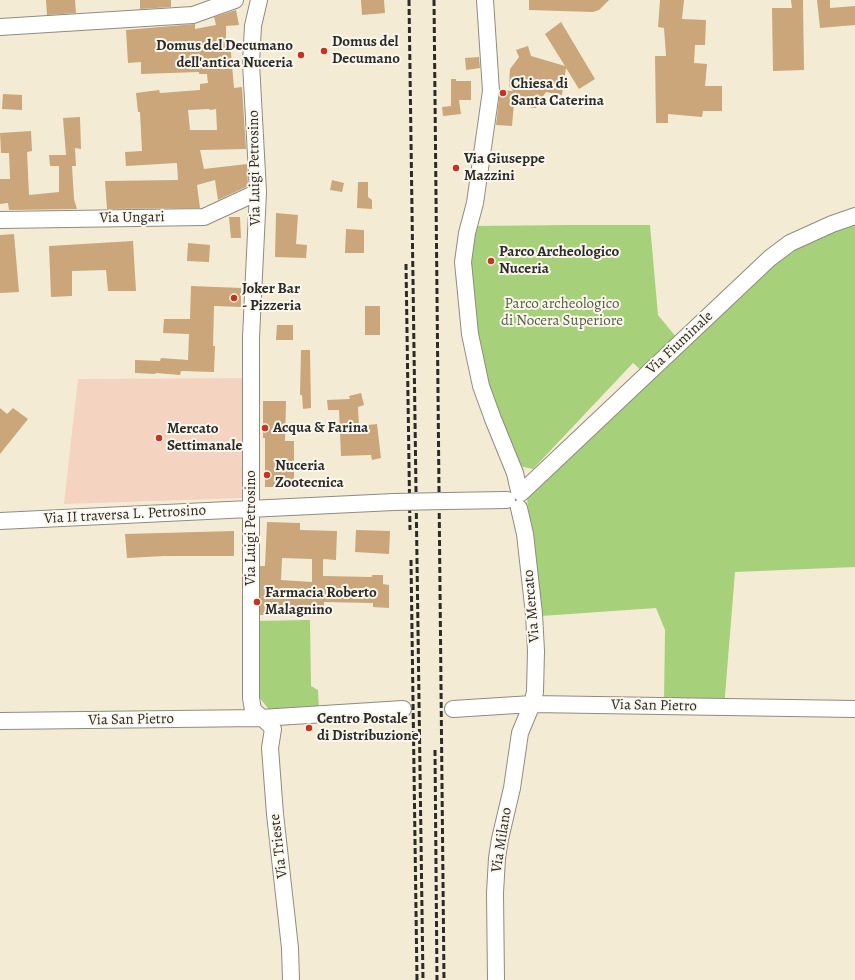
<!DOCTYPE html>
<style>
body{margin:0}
canvas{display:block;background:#f4ebd5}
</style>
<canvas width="855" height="980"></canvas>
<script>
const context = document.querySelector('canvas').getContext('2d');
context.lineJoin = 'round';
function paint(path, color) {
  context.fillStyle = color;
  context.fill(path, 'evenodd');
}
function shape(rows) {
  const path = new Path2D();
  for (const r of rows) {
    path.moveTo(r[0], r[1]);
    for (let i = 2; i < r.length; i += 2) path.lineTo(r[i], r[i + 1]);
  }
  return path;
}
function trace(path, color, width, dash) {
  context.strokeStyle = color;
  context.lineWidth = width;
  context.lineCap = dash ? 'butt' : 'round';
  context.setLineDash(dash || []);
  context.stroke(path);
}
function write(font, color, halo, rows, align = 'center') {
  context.font = font + ' Alegreya,serif';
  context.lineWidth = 4;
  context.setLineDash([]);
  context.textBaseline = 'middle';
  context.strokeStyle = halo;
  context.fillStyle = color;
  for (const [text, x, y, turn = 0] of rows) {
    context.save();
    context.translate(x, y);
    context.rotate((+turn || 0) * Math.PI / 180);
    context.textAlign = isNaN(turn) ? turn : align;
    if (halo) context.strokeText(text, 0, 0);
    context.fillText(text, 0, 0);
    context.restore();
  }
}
const built = shape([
 [247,378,245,498,64,504,78,379]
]);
const green = shape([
 [855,219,855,567,735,572,724,708,664,703,665,630,656,608,541,616,527,498,778,257],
 [569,225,650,225,658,315,677,338,643,372,633,363,533,469,519,466,493,406,480,354,470,258,473,226],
 [310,620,311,686,318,690,319,709,270,711,256,693,253,621]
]);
const building = shape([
 [46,0,75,0,76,13,47,15],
 [140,0,171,0,171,7,140,9],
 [361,0,384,0,385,13,362,15],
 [529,0,609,0,599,10,593,12,529,10],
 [660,0,684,0,682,19,706,20,705,45,695,45,694,63,707,64,705,86,722,86,722,111,703,111,702,117,668,114,668,123,656,123,655,56,666,56,664,28,658,27],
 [791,0,803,0,804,70,773,71,772,8,792,8],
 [817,0,830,0,830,8,855,6,855,25,820,28],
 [236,10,239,25,226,26,226,43,230,42,234,88,242,87,246,149,200,150,204,169,247,164,248,186,218,200,215,180,197,185,200,208,107,209,105,181,178,180,177,163,126,166,125,152,142,151,140,112,138,112,136,93,159,90,160,93,200,90,200,84,208,83,207,74,199,74,199,72,141,74,141,62,128,63,126,30,195,24,195,29,216,25,214,17],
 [209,109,210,110,216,109,217,130,190,130,188,110],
 [561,22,595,79,579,89,566,68,562,95,546,92,541,99,540,105,535,108,529,107,515,92,512,126,496,125,500,90,513,91,509,86,510,69,519,57,516,50,528,46,531,56,565,66,545,34],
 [479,57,480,68,466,70,465,58],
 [451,79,456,79,456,81,471,81,471,100,459,100,461,114,443,116,442,107,451,106],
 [3,94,22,95,22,110,2,109],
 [80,117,81,149,75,148,76,166,72,166,74,199,77,209,9,210,8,203,0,204,0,179,10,179,9,153,1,153,0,133,31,131,32,151,27,152,29,195,59,192,59,166,50,166,49,155,66,155,63,118],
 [332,180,344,183,342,192,330,190],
 [358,182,368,182,368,197,372,200,372,209,357,208],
 [276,213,298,215,296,244,307,245,306,258,275,257],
 [229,217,240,217,241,238,231,238],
 [346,229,364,230,364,253,345,253],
 [14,234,19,292,0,293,0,235],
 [133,241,136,291,108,291,106,270,72,271,72,296,51,297,49,246],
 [188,243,210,245,209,262,187,261],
 [191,286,241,288,241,307,214,306,213,346,215,346,214,372,181,371,180,375,156,373,155,374,135,373,135,360,160,361,161,358,188,360,189,334,163,333,164,319,190,319],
 [365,306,380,306,380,335,365,335],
 [277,325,293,325,293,340,276,340],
 [301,350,310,350,311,408,303,409,302,395,300,395],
 [361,393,364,405,358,407,359,426,377,424,381,458,372,460,371,455,341,456,339,410,328,410,327,400,350,399,349,396],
 [263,401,286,401,285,441,294,441,294,487,265,487,265,438,263,438],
 [0,408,7,414,13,408,28,419,0,454],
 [267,522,300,523,300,530,337,531,336,560,323,559,323,576,372,577,372,575,383,575,383,584,389,585,389,608,373,607,373,603,324,602,324,608,300,608,300,610,278,610,278,615,260,615,260,566,265,566],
 [282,558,312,559,312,582,281,580],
 [356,530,390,531,389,554,355,552],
 [234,531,234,556,164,556,127,558,125,534]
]);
const minor = shape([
 [259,0,253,26,251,63,258,192,251,337,251,698,253,710,269,724,273,729,270,748,275,814,290,948,291,980],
 [485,0,491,91,475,203,467,233,463,262,470,334,481,386,493,419,515,473,519,491],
 [0,27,193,15,235,0],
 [0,220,204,217,258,192],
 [521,493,770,258,790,243,832,224,855,216],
 [446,501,507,500],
 [0,521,394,502],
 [453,709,532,704,855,709],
 [0,721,261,718,403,709],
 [496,980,495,893,497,858,500,839,512,788,520,733,532,704,535,692,536,651,534,614,525,534,519,508]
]);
const rail = shape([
 [409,0,423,980],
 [434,0,444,980],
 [406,264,410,530],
 [411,560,417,980],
 [435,750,437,980]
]);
const minorBridge = shape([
 [394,502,446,501]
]);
const markers = [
 [324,51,4,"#c8321e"],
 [301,55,4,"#c8321e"],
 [503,93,4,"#c8321e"],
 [456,168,4,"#c8321e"],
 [491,261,4,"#c8321e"],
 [234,298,4,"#c8321e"],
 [265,428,4,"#c8321e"],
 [159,438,4,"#c8321e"],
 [267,475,4,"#c8321e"],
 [257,602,4,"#c8321e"],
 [309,728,4,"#c8321e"]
];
const poiNames = [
 ["Domus del",332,42],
 ["Decumano",332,59],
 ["Domus del Decumano",293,46,"right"],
 ["dell'antica Nuceria",293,63,"right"],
 ["Chiesa di",511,84],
 ["Santa Caterina",511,101],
 ["Via Giuseppe",464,159],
 ["Mazzini",464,176],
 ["Parco Archeologico",499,252],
 ["Nuceria",499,269],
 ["Joker Bar",242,289],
 ["- Pizzeria",242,306],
 ["Acqua & Farina",273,428],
 ["Mercato",167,429],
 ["Settimanale",167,446],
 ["Nuceria",275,466],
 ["Zootecnica",275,483],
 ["Farmacia Roberto",265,593],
 ["Malagnino",265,610],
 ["Centro Postale",317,719],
 ["di Distribuzione",317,736]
];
const streetNames = [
 ["Via Luigi Petrosino",255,168,-91],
 ["Via Ungari",132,218,-1],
 ["Via Fiuminale",680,343,-43],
 ["Via II traversa L. Petrosino",125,515,-3],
 ["Via Luigi Petrosino",251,528,-90],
 ["Via Mercato",532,606,-95],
 ["Via San Pietro",654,706,1],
 ["Via San Pietro",131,720,-1],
 ["Via Milano",502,840,-81],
 ["Via Trieste",279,846,-97]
];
const parkNames = [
 ["Parco archeologico",562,304],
 ["di Nocera Superiore",562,321]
];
paint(built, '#f4d3c0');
paint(green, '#a7d07b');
paint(building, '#caa67a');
trace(minor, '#908b80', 18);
trace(minor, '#fff', 16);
trace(rail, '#2b2b2b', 3, [6, 3]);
trace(minorBridge, '#908b80', 18, []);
trace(minorBridge, '#fff', 16);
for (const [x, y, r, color] of markers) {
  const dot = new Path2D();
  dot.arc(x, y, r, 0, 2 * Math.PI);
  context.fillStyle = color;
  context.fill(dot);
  trace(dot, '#fbf7ec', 1.5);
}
write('bold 15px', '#2b2b2b', '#fbf7ec', poiNames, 'left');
write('15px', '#2b2b2b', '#fbf7ec', streetNames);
write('15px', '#505d43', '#fbf7ec', parkNames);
</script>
